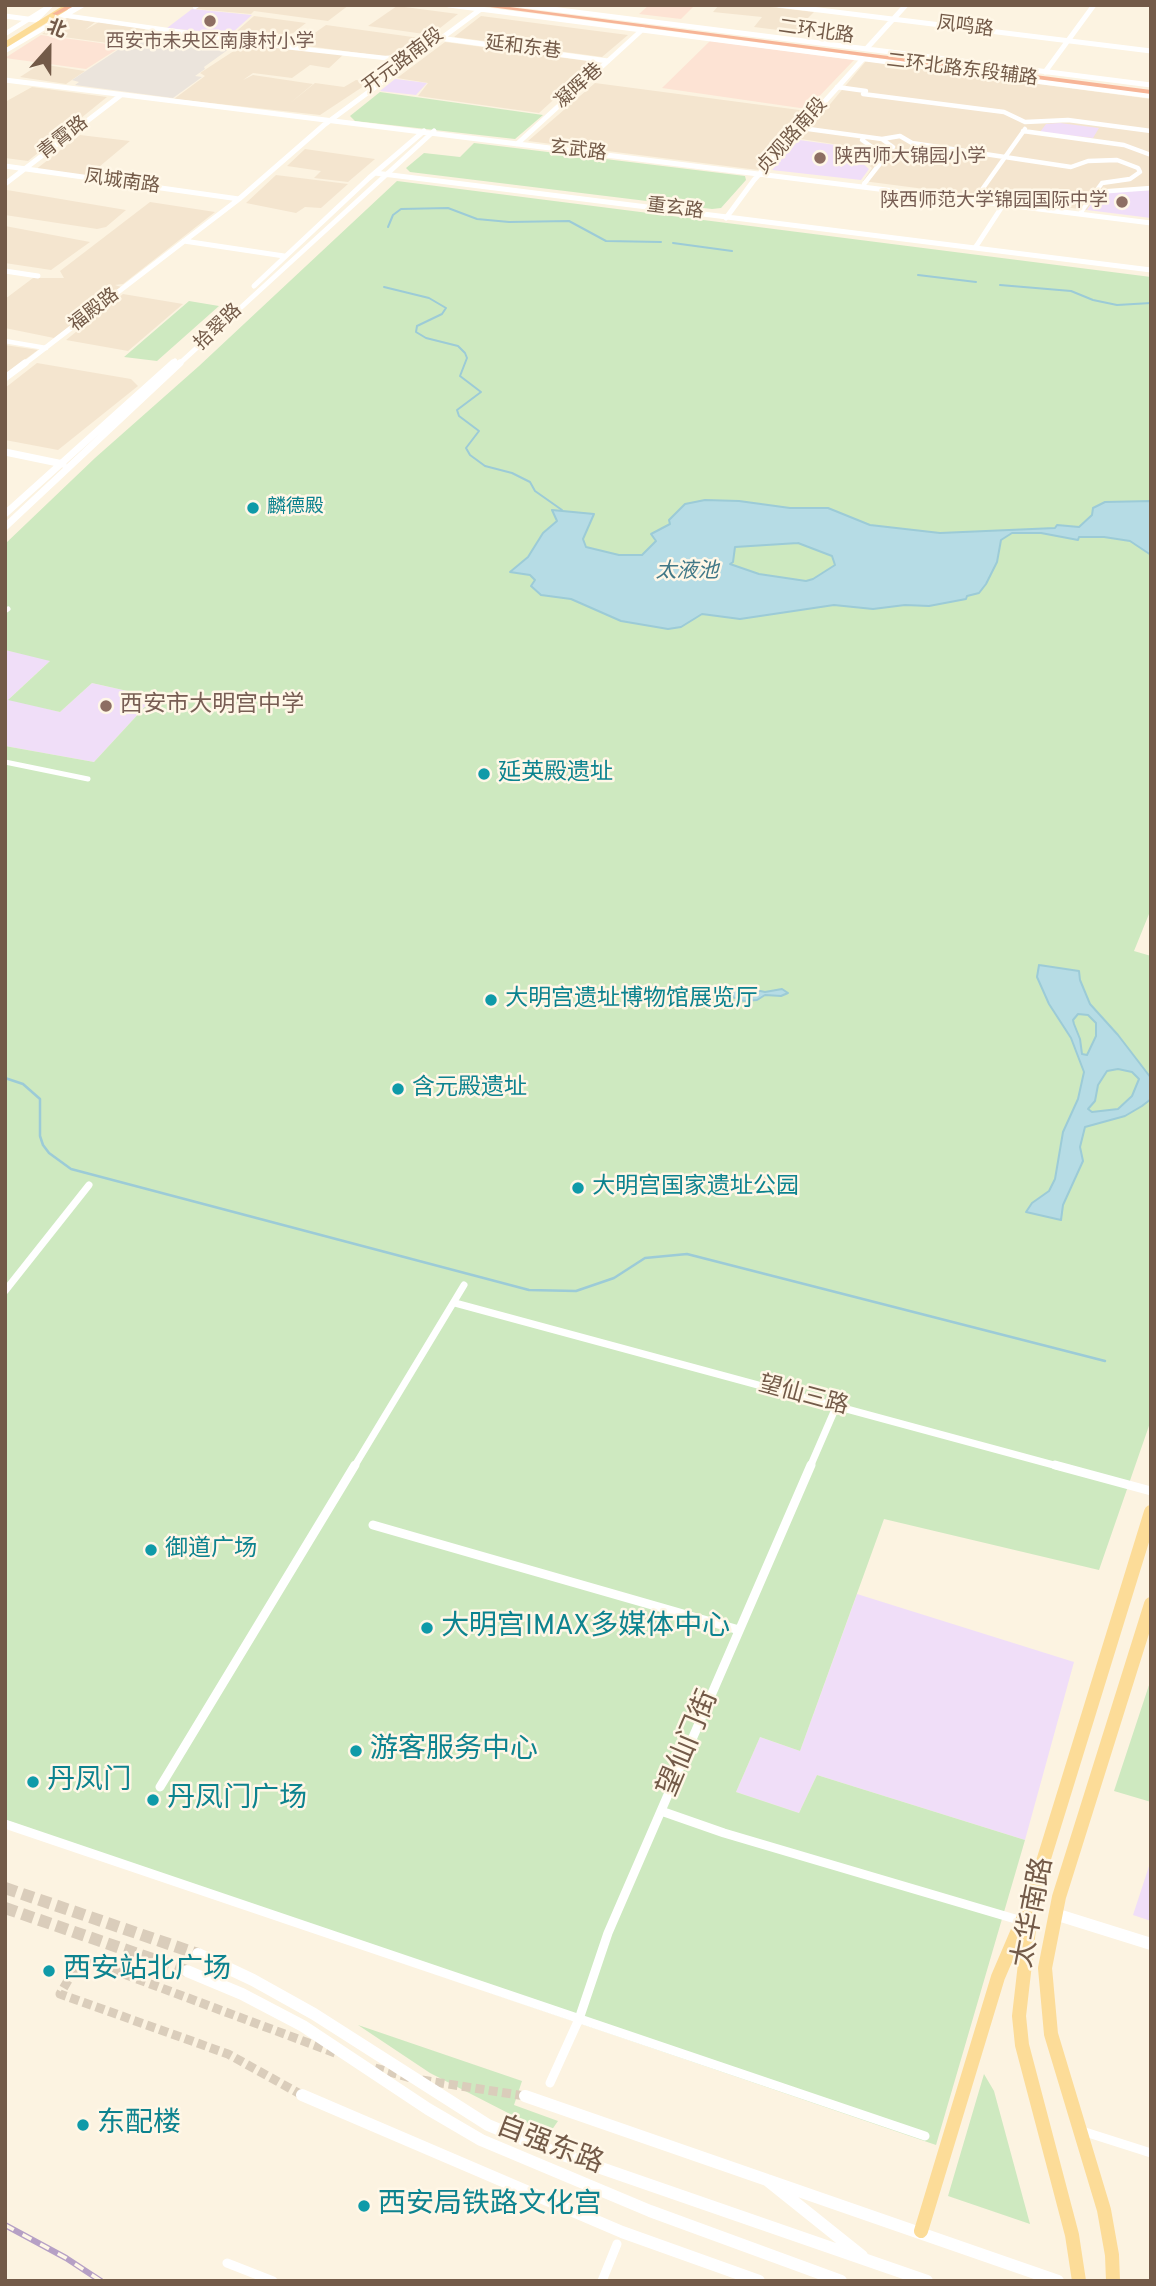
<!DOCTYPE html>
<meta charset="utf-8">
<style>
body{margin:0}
#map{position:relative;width:1156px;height:2286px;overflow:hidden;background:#fcf3e1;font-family:Overpass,"Noto Sans SC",sans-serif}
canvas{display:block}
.frame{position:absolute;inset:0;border:7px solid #735a48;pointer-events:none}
.north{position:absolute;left:14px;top:14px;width:70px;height:70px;-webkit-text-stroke:5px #fff7e7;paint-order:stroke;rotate:21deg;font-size:19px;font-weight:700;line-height:28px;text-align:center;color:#735a48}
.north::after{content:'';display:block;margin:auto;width:24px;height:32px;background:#735a48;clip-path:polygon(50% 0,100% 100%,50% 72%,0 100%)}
</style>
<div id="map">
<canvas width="1156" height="2286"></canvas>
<div class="frame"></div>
<div class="north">北</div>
</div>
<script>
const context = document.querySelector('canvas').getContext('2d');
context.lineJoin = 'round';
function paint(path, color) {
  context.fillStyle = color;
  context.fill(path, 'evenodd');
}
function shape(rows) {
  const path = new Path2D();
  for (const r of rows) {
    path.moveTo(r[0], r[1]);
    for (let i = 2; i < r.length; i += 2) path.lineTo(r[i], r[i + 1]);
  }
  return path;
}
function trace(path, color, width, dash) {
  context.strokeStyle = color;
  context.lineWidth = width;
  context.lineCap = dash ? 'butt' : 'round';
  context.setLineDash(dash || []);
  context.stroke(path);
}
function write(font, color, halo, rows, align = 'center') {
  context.font = font + ' Overpass,"Noto Sans SC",sans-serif';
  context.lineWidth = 5;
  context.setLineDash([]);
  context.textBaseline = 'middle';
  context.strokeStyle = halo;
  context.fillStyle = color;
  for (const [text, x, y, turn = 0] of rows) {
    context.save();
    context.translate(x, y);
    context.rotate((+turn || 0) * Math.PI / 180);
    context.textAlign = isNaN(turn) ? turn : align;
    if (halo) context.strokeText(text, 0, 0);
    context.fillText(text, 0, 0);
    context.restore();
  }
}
const residential = shape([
 [200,5,349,5,328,21,254,11,251,14,195,9],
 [719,5,753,5,814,12,794,32,754,27,762,17,713,12],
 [397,6,458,14,431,35,368,26],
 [254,16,306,23,279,44,230,37],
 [481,16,628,35,602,57,454,37],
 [67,18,95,22,85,30,99,22,146,29,122,45,42,34],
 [326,25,427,39,405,56,389,57,285,43,295,35,309,37],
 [445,42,595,62,539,113,418,96,428,83,397,78],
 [246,43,344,54,329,68,310,65,292,78,253,73,243,80,253,75,313,84,289,104,315,83,344,87,356,80,370,82,320,115,174,99,205,76,200,73],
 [866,61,1151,99,1151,190,1098,193,1087,210,863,181,872,168,846,146,801,139],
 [40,64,85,71,66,84,20,77],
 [595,83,807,111,758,170,528,141],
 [32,87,107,97,28,161,5,158,5,102],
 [80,135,130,141,87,177,35,170],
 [305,149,375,159,348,182,314,178,321,171,287,166],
 [276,175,348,184,321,208,305,207,296,213,246,203],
 [7,190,126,210,106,227,97,229,5,215],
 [150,202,215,212,123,284,115,285,121,287,54,338,5,328,5,299,33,278,64,278,60,271],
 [5,226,90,242,51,270,5,263],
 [123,294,183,304,128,351,66,340],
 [5,345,38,350,5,374],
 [37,363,131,379,138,386,58,450,5,440,5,388]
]);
const commercial = shape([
 [649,5,695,5,681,19,639,14],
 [41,35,122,46,86,69,5,58],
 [710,41,854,60,807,109,662,88]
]);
const industrial = shape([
 [136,38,229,49,204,67,205,69,195,76,202,77,173,98,75,85,79,82,72,80]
]);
const education = shape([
 [192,9,252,15,231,34,167,28],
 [395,79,396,79,427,83,416,95,380,91],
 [1060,123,1099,128,1093,138,1040,132,1046,124],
 [799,140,843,146,869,169,861,180,772,170],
 [1151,190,1151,218,1087,210,1099,193],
 [5,650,51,660,9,699,60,712,92,683,154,697,94,762,5,746],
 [857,1594,1074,1662,1025,1840,817,1775,799,1813,736,1792,760,1737,800,1751],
 [1151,1860,1151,1921,1133,1915]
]);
const green = shape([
 [380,92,543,115,515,139,355,121,350,116],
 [474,143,745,176,746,180,721,208,712,209,410,172,406,168,424,153,460,157],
 [397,181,1151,277,1151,909,1134,951,1151,956,1151,1420,1099,1570,884,1519,800,1751,760,1737,736,1792,799,1813,817,1775,1025,1840,936,2145,5,1827,5,746,94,762,154,697,92,683,60,712,8,700,50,661,5,650,5,544,95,458,199,366],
 [189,301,219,306,157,361,124,357],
 [1151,1679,1151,1802,1114,1791],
 [358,2025,522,2081,514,2105,558,2121,549,2134,430,2073],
 [984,2074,994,2091,1030,2224,948,2196]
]);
const water = shape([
 [739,501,790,508,828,508,870,525,940,533,1055,528,1057,525,1079,527,1092,515,1093,508,1105,502,1151,501,1151,555,1130,541,1104,537,1079,537,1078,540,1041,533,1012,533,1001,540,997,562,986,584,979,593,967,596,966,599,929,606,905,605,873,609,834,605,740,619,702,614,681,627,668,629,621,621,571,599,541,595,531,586,535,580,530,575,510,572,528,557,543,533,557,521,552,510,594,514,583,539,586,547,619,555,642,555,656,541,651,534,670,524,669,520,685,504,705,500,739,501],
 [798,543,832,556,835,565,813,579,806,581,759,574,730,564,733,562,735,547,798,543],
 [1039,965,1079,971,1080,980,1090,1004,1118,1035,1151,1078,1151,1099,1142,1106,1125,1116,1085,1127,1080,1147,1083,1161,1063,1205,1061,1220,1026,1212,1032,1203,1049,1191,1055,1179,1063,1132,1078,1099,1084,1072,1071,1038,1049,1004,1037,977,1039,965],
 [1078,1014,1088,1015,1096,1023,1096,1036,1087,1055,1082,1054,1080,1039,1074,1024,1073,1020,1078,1014],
 [1118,1069,1132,1072,1139,1079,1132,1096,1118,1109,1092,1112,1088,1109,1095,1101,1098,1085,1107,1071,1118,1069],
 [729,988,746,988,765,992,782,989,788,993,781,996,765,995,757,1000,744,1001,726,995,726,989,729,988]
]);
const streamFar1 = shape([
 [388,227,393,215,401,209,448,208,477,219,509,222,569,221,606,241,661,242],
 [673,243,732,251],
 [918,275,976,282],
 [1000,285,1071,291,1093,300,1117,305,1151,303],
 [384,287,429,298,446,308,442,314,417,326,416,332,426,338,458,346,465,353,467,358,460,376,481,392,457,410,459,416,479,431,466,448,470,455,485,466,512,473,530,482,535,491,562,510]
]);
const stream = shape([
 [5,1078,23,1084,40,1099,40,1136,43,1145,49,1153,71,1169,529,1290,576,1291,614,1278,645,1258,687,1254,1105,1361]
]);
const streetTunnel = shape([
 [375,2068,411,2078],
 [422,2080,525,2096],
 [302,2095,228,2054,60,1994,81,1958,338,2054]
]);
const secondaryTunnel = shape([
 [5,1888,198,1954],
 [5,1908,187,1971]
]);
const streetFar3 = shape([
 [195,7,198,5],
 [55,14,286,47,385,58,411,57],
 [5,34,45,9],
 [5,51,83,5],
 [837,87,866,91,863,94,1004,112,1025,122,1068,120,1151,131],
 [801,128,882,139,900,136,912,143,1071,167,1088,161,1117,160,1138,168,1140,172,1130,179,1102,183,1081,212],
 [1023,131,1124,145,1151,155],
 [864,137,862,140,872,147,889,152,914,152,926,146],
 [864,184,893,147,883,140],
 [1096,192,1151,188],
 [976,198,1025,129],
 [5,341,46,348]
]);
const streetFar2 = shape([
 [5,611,8,609],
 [5,762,88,779]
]);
const streetFar1 = shape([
 [5,1291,89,1185],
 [455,1303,1061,1467],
 [354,1467,464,1285],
 [810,1467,836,1407]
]);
const street = shape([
 [1055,1465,1151,1491],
 [373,1525,739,1630],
 [160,1787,355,1465],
 [661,1811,724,1833,1022,1921],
 [5,1824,925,2136],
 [550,2083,579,2019,608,1933,811,1465],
 [1082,2131,1151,2153],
 [227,2263,273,2281],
 [602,2281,617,2244]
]);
const secondaryFar2 = shape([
 [449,5,1151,96],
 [520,5,1151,85],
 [779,5,1151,51],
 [56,15,77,5],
 [5,16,35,20],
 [37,19,51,5],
 [439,38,608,61],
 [867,48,906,5],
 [1045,72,1094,5],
 [5,80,1151,223],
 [517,144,643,29],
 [5,166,239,199],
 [375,173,975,248],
 [5,184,121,95],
 [726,218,754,180,863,59],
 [184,241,284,256],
 [977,245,975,248,1151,270],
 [977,245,1005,202],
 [5,271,38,276],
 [254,286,369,178,424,131],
 [23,365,239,199,324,125,481,9],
 [171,365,175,361],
 [178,365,434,131]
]);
const secondaryFar1 = shape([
 [5,378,25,363],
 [5,452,63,464],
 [5,514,173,363],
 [5,527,180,363]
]);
const secondary = shape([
 [1055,1914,1151,1944],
 [198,1954,253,1980,314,2014,488,2125,546,2149,927,2281],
 [187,1971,242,1994,303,2026,428,2109,481,2140,650,2211,841,2281],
 [302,2095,622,2232,759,2281],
 [525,2096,1058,2281],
 [767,2180,862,2256]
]);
const primaryFar1 = shape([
 [5,45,65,8]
]);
const primary = shape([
 [921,2231,998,1977,1028,1907],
 [1079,2281,1072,2235,1022,2045,1019,2016,1033,1894,1151,1512],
 [1113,2281,1112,2255,1104,2210,1051,2034,1045,1968,1059,1897,1151,1604]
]);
const highway = shape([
 [68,5,76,5,57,15,52,14,68,5],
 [475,5,494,5,1151,90,1151,94,475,5]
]);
const rail = shape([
 [5,2225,66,2258,101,2281]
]);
const markers = [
 [210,21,7,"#8d6e63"],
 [820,158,7,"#8d6e63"],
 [1122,202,7,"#8d6e63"],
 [253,508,7,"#0f9aa8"],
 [106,706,7,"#8d6e63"],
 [484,774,7,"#0f9aa8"],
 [491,1000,7,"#0f9aa8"],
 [398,1089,7,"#0f9aa8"],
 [578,1188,7,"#0f9aa8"],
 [151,1550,7,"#0f9aa8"],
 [427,1628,7,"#0f9aa8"],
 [356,1751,7,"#0f9aa8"],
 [33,1782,7,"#0f9aa8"],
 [153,1800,7,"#0f9aa8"],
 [49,1971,7,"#0f9aa8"],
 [83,2125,7,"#0f9aa8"],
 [364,2206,7,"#0f9aa8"]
];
const farStreetnames = [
 ["凤鸣路",965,28,7],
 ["二环北路",816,33,8],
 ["延和东巷",523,49,7],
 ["开元路南段",404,62,-37],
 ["二环北路东段辅路",962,71,7],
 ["凝晖巷",580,87,-42],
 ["贞观路南段",793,137,-48],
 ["青霄路",64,139,-38],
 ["玄武路",578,152,7],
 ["凤城南路",122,183,8],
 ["重玄路",675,210,7],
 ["福殿路",95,311,-38],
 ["拾翠路",219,328,-44]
];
const farEducationnames = [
 ["西安市未央区南康村小学",210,43],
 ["陕西师大锦园小学",834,158,"left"],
 ["陕西师范大学锦园国际中学",1108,202,"right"]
];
const farCulturenames = [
 ["麟德殿",267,508]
];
const farWaternames = [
 ["太液池",687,573]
];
const educationNames = [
 ["西安市大明宫中学",120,706]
];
const cultureNames = [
 ["延英殿遗址",498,774],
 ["大明宫遗址博物馆展览厅",505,1000],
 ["含元殿遗址",412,1089],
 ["大明宫国家遗址公园",592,1188],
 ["御道广场",165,1550]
];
const streetNames = [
 ["望仙三路",803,1397,15]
];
const nearCulturenames = [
 ["大明宫IMAX多媒体中心",441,1628],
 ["游客服务中心",370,1751],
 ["丹凤门",47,1782],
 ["丹凤门广场",167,1800],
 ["西安站北广场",63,1971],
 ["东配楼",97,2125],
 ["西安局铁路文化宫",378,2206]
];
const nearStreetnames = [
 ["望仙门街",690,1744,-67],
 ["太华南路",1035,1913,-79],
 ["自强东路",549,2147,21]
];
paint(residential, '#f4e5cf');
paint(commercial, '#fde3d4');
paint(industrial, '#ebe4dc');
paint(education, '#f0def8');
paint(green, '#cee9c0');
paint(water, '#b6dce5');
trace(water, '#9ccbd7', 2);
trace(streamFar1, '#9ccbd7', 2);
trace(stream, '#9ccbd7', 2.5);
trace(streetTunnel, '#dacdbb', 9, [9, 4.5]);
trace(secondaryTunnel, '#dacdbb', 12, [12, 6]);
trace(streetFar3, '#fff', 4.5);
trace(streetFar2, '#fff', 5);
trace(streetFar1, '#fff', 7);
trace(street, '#fff', 9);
trace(secondaryFar2, '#fff', 5);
trace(secondaryFar1, '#fff', 7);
trace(secondary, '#fff', 12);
trace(primaryFar1, '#fcdc98', 6);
trace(primary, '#fcdc98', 14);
paint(highway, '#f7b597');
trace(rail, '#b6a0c5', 6);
trace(rail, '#fff7e7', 3.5, [10]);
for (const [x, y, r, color] of markers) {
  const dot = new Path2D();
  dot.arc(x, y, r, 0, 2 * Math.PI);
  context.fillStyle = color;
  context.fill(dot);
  trace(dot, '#fff7e7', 2.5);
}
write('19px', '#735a48', '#fff7e7', farStreetnames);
write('19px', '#785e54', '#fff7e7', farEducationnames);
write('19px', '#0d838f', '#fff7e7', farCulturenames, 'left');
write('italic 21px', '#417887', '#fff7e7', farWaternames);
write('23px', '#785e54', '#fff7e7', educationNames, 'left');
write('23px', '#0d838f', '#fff7e7', cultureNames, 'left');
write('23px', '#735a48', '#fff7e7', streetNames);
write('28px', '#0d838f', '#fff7e7', nearCulturenames, 'left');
write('28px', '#735a48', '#fff7e7', nearStreetnames);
</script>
